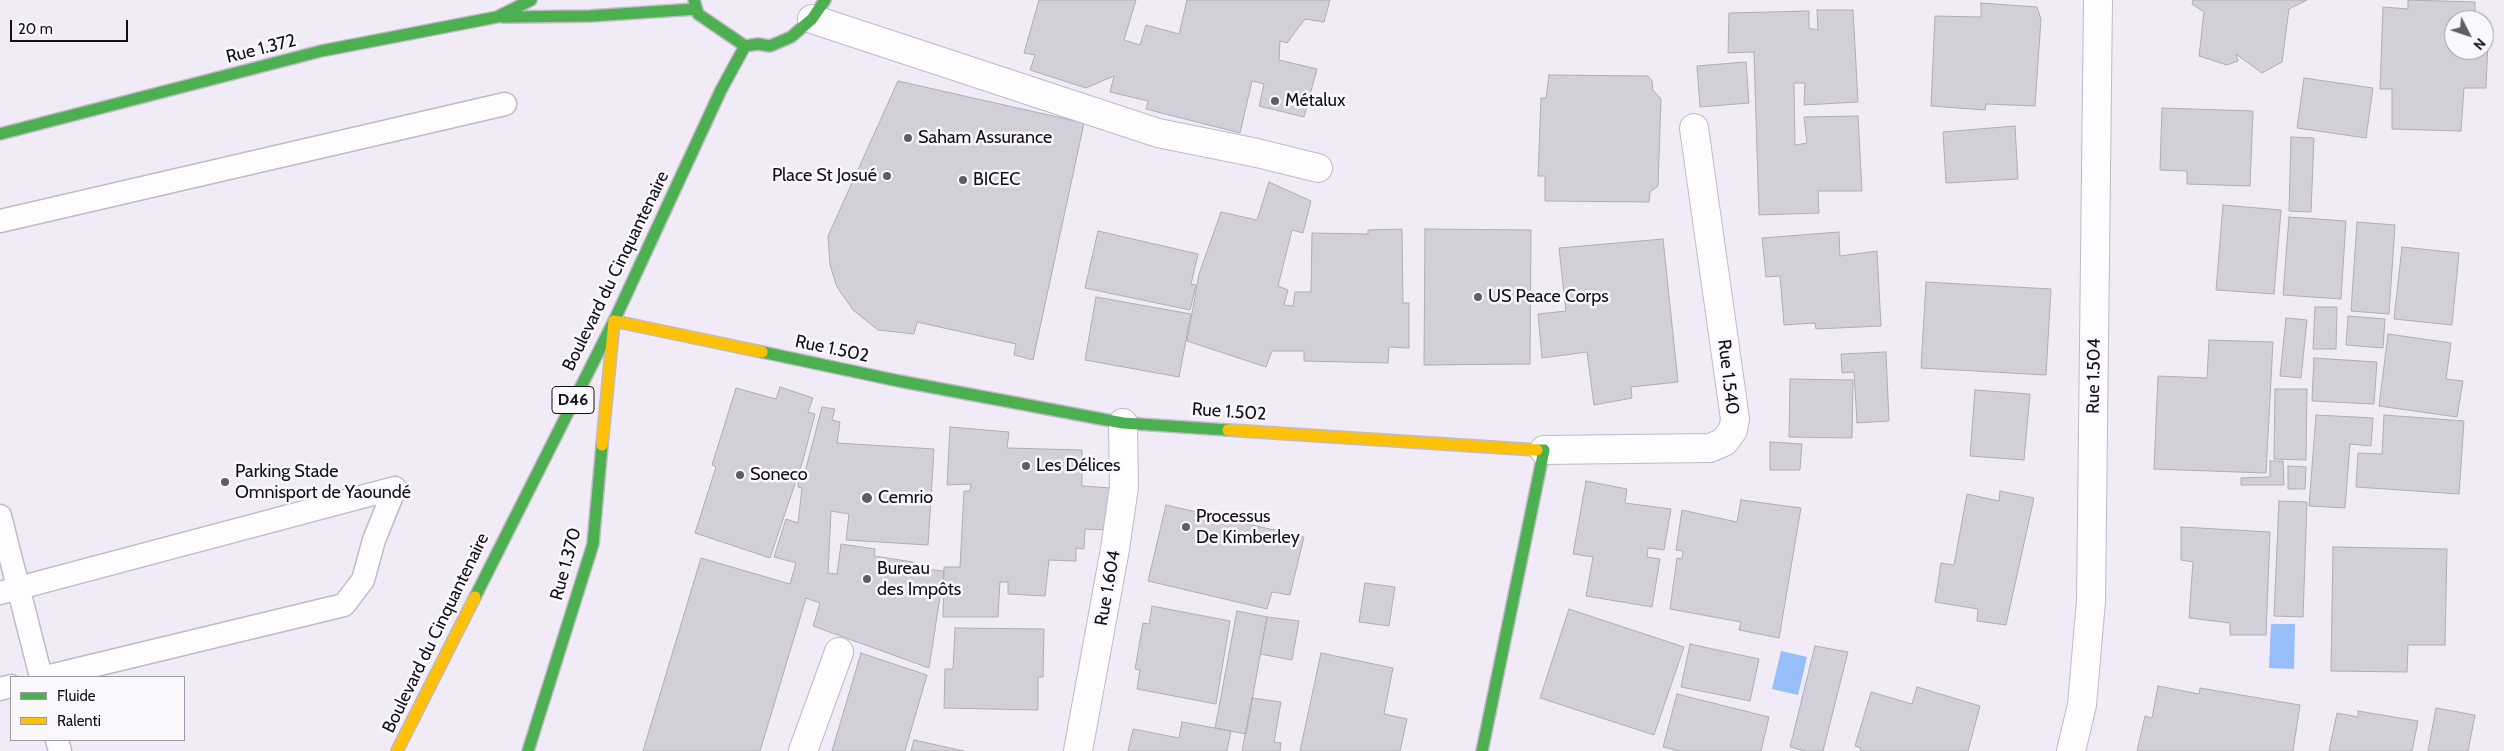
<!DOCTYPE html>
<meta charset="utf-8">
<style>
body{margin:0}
#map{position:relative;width:2504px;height:751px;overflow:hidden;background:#f1ebf7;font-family:Cabin,sans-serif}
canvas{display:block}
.legend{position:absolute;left:10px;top:676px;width:175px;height:65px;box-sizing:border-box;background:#faf7fd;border:1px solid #9e9aa1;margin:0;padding:6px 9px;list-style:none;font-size:15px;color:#130e18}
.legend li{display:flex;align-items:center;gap:10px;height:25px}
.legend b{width:25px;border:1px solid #9e9aa1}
.north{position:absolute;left:2444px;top:10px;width:50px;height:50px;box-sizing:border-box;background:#faf7fd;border:1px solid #9e9aa1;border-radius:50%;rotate:131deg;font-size:14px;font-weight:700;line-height:20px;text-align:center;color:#130e18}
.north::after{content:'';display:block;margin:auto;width:18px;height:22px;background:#615b66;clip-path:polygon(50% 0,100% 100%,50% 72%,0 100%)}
.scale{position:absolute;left:10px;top:20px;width:118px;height:22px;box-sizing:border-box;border:2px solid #130e18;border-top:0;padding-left:6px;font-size:15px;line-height:18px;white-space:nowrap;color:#130e18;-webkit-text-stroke:4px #faf7fd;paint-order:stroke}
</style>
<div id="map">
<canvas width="2504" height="751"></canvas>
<ul class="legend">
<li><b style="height:6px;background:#4caf50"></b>Fluide</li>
<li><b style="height:6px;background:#ffc107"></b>Ralenti</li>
</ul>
<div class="north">N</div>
<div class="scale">20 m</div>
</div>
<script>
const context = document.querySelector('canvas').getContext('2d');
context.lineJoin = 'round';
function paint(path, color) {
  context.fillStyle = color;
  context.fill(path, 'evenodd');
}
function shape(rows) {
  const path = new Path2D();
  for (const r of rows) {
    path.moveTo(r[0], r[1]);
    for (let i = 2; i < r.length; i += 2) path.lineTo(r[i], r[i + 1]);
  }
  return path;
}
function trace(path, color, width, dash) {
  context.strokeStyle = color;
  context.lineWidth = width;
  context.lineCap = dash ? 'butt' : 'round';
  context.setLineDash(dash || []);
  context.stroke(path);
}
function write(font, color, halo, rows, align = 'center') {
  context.font = font + ' Cabin,sans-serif';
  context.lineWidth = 5;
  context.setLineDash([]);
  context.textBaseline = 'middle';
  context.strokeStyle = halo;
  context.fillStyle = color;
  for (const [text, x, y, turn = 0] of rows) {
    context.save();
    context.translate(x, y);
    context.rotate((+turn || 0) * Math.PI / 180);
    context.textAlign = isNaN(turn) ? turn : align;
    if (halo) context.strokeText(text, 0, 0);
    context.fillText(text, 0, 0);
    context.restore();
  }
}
const water = shape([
 [2271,624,2295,624,2294,669,2269,668],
 [1781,651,1807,657,1798,695,1772,689]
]);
const building = shape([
 [1039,0,1136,0,1124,40,1140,45,1146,25,1179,34,1187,0,1330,0,1324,22,1305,19,1287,43,1280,41,1279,60,1317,69,1304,117,1259,106,1264,84,1252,81,1240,133,1146,109,1148,101,1110,92,1114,76,1086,88,1030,70,1035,55,1024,53,1039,0],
 [2193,0,2307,0,2289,9,2282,62,2262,73,2236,54,2238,61,2227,65,2199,56,2204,12,2192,4,2193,0],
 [2408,0,2475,2,2475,20,2454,20,2454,50,2484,50,2484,40,2488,41,2486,88,2464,88,2461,131,2392,129,2392,89,2380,89,2383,7,2408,9,2408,0],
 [1981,3,2037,7,2041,19,2035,106,1986,104,1985,110,1931,106,1935,16,1981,17,1981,3],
 [1817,10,1853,10,1858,102,1804,105,1805,83,1794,83,1795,145,1807,143,1804,117,1858,116,1862,191,1818,191,1819,213,1759,215,1754,52,1728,53,1729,13,1809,11,1809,28,1818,30,1817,10],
 [1746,62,1749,103,1700,107,1697,66,1746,62],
 [1549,75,1648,76,1652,81,1653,90,1661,99,1658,186,1650,192,1649,202,1545,201,1545,176,1538,176,1541,98,1546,98,1549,75],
 [2304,78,2373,88,2366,138,2297,128,2304,78],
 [898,81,1084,123,1033,360,1014,355,1016,344,917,322,914,334,878,330,853,310,837,287,830,265,828,236,898,81],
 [2162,108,2253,111,2250,186,2187,184,2187,171,2160,170,2162,108],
 [2015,126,2018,179,1946,183,1943,132,2015,126],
 [2291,137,2314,138,2311,212,2289,211,2291,137],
 [1269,182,1311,201,1303,233,1292,230,1278,286,1288,290,1284,305,1293,306,1295,292,1311,292,1312,233,1368,234,1368,230,1402,229,1403,303,1409,303,1409,348,1389,347,1388,363,1304,361,1304,351,1272,351,1266,367,1187,341,1199,274,1221,212,1257,220,1269,182],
 [2223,205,2281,210,2274,294,2216,290,2223,205],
 [2289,217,2346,221,2341,299,2283,295,2289,217],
 [2357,222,2395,225,2389,314,2351,311,2357,222],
 [1425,229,1531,230,1530,364,1424,365,1425,229],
 [1098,231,1198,254,1191,284,1196,285,1190,310,1085,288,1098,231],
 [1839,232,1840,256,1877,251,1881,326,1816,329,1815,323,1784,325,1780,276,1766,277,1762,238,1839,232],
 [1663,239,1678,382,1631,387,1632,398,1594,405,1587,352,1542,358,1538,314,1566,311,1559,248,1663,239],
 [2402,247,2459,253,2452,325,2394,319,2402,247],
 [1926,282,2051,289,2046,375,1921,368,1926,282],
 [1096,297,1191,314,1179,377,1085,360,1096,297],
 [2315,307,2337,307,2336,349,2313,349,2315,307],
 [2348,316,2385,319,2383,348,2346,345,2348,316],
 [2286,318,2307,320,2301,378,2280,376,2286,318],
 [2388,334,2451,343,2446,379,2463,381,2457,417,2379,406,2388,334],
 [2209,340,2273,342,2266,473,2154,469,2158,376,2207,378,2209,340],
 [1886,352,1889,421,1857,423,1854,372,1842,373,1841,354,1886,352],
 [2314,358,2377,362,2374,404,2312,401,2314,358],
 [1790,379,1853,380,1852,438,1789,437,1790,379],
 [780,387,813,398,808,412,815,414,803,460,770,558,695,533,716,467,712,465,736,388,776,399,780,387],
 [2275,389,2307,389,2306,460,2274,459,2275,389],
 [1975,390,2030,394,2024,460,1970,456,1975,390],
 [822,407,835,409,832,420,840,422,837,443,934,449,928,545,846,540,849,514,831,511,828,573,837,574,841,544,875,549,874,556,913,562,912,568,944,571,929,668,813,626,820,603,806,598,760,751,643,751,701,558,790,584,796,563,774,557,786,519,798,523,802,488,798,487,798,476,804,476,822,407],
 [2316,415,2373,418,2371,446,2350,444,2345,508,2309,506,2316,415],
 [2384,415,2464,421,2459,494,2356,487,2358,453,2382,454,2384,415],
 [950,427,1009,432,1007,448,1082,450,1082,486,1111,488,1109,530,1085,529,1084,549,1076,548,1076,561,1049,560,1045,596,1008,594,1008,582,1000,582,998,617,943,617,944,567,960,567,964,491,970,491,971,484,947,485,950,427],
 [1770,442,1802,444,1800,470,1770,470,1770,442],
 [2270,461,2283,461,2284,485,2241,485,2241,478,2270,477,2270,461],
 [2288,466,2306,467,2305,489,2288,489,2288,466],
 [1586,481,1627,489,1625,503,1671,509,1664,550,1648,548,1647,557,1660,559,1652,607,1586,596,1593,557,1573,554,1586,481],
 [2000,491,2034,498,2006,625,1977,621,1978,609,1935,602,1941,563,1954,565,1967,494,1999,501,2000,491],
 [1741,500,1801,508,1779,638,1739,630,1741,622,1670,609,1677,558,1682,559,1683,551,1676,550,1682,510,1737,522,1741,500],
 [2279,501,2307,502,2303,617,2274,616,2279,501],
 [1166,505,1304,537,1290,595,1272,592,1267,609,1148,581,1166,505],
 [2181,527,2270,532,2266,635,2230,635,2230,623,2189,618,2193,562,2181,560,2181,527],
 [2333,547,2447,549,2445,645,2408,645,2407,672,2331,671,2333,547],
 [1365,583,1395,587,1389,626,1359,622,1365,583],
 [1152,606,1230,621,1216,704,1137,689,1140,670,1135,669,1143,623,1149,624,1152,606],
 [1569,609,1684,647,1654,735,1540,698,1569,609],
 [1237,611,1267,617,1246,734,1215,728,1237,611],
 [1267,617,1299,621,1292,660,1260,654,1267,617],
 [955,628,1044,629,1043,677,1038,677,1038,710,944,708,945,669,953,669,955,628],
 [1690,644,1759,659,1750,701,1681,687,1690,644],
 [1815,646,1848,652,1823,751,1805,751,1790,747,1815,646],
 [861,653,927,675,905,751,832,751,861,653],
 [1321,653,1393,668,1384,714,1407,719,1400,751,1300,751,1321,653],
 [2158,686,2199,694,2200,688,2300,705,2293,751,2137,751,2145,716,2152,718,2158,686],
 [1917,687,1980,706,1968,751,1860,751,1861,748,1855,746,1871,692,1912,704,1917,687],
 [1677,694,1769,717,1761,751,1679,751,1663,747,1677,694],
 [1252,698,1281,702,1274,742,1281,743,1280,751,1242,751,1252,698],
 [2436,708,2475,715,2468,751,2428,751,2436,708],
 [2358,711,2418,721,2412,751,2329,751,2337,713,2358,717,2358,711],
 [1182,722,1231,731,1227,751,1128,751,1133,729,1179,738,1182,722],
 [914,740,964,751,911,751,914,740]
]);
const lane = shape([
 [0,221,505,104],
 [0,516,41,677],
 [0,593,395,488],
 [46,677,344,605,363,580,374,540,395,488],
 [0,689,11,686],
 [57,740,60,751]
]);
const street = shape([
 [812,19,1158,133,1257,153,1318,168],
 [1544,450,1710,448,1724,442,1733,430,1735,419,1694,128],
 [803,751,839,652],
 [1078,751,1115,549,1124,487,1123,423],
 [2071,751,2082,705,2091,601,2098,0]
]);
const fast = shape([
 [694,0,698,14,745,46,758,44,770,46,791,37,812,19,825,0],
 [503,17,590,16,696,9],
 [0,134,321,51,497,17,531,0],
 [762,352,899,381,1123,423,1228,430],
 [475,597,614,321,721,90,745,46],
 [528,751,593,544,602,445],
 [1482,751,1544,450,1537,450]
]);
const slow = shape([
 [1228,430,1537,450],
 [602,445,614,321,762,352],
 [397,751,475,597]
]);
const markers = [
 [1275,101,5,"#615b66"],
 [908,138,5,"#615b66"],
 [887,176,5,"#615b66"],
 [963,180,5,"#615b66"],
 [1478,297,5,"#615b66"],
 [1026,466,5,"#615b66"],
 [740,475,5,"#615b66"],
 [225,482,5,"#615b66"],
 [867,498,6,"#615b66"],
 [1186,527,5,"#615b66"],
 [867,579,5,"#615b66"]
];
const shields = [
 [573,400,42]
];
const shieldNames = [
 ["D46",573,400]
];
const streetNames = [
 ["Rue 1.372",261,49,-14],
 ["Boulevard du Cinquantenaire",616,271,-64],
 ["Rue 1.502",832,349,12],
 ["Rue 1.504",2094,376,-89],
 ["Rue 1.540",1728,377,83],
 ["Rue 1.502",1229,412,4],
 ["Rue 1.370",566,564,-75],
 ["Rue 1.604",1108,588,-80],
 ["Boulevard du Cinquantenaire",436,633,-64]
];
const poiNames = [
 ["Métalux",1285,101],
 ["Saham Assurance",918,138],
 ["Place St Josué",877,176,"right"],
 ["BICEC",973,180],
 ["US Peace Corps",1488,297],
 ["Les Délices",1036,466],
 ["Parking Stade",235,472],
 ["Omnisport de Yaoundé",235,493],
 ["Soneco",750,475],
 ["Cemrio",878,498],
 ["Processus",1196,517],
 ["De Kimberley",1196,538],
 ["Bureau",877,569],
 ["des Impôts",877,590]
];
paint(water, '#96bef8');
paint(building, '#d1cfda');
trace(building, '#afacb7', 1);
trace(lane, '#bfbac4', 25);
trace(street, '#bfbac4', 30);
trace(fast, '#bfbac4', 14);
trace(slow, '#bfbac4', 14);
trace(lane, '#fdfcfe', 22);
trace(street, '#fdfcfe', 28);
trace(fast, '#4caf50', 11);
trace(slow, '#ffc107', 11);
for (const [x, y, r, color] of markers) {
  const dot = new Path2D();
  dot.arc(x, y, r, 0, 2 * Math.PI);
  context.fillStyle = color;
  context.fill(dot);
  trace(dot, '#faf7fd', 2);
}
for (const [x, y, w] of shields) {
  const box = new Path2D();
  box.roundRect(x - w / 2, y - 13.5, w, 27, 4);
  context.fillStyle = '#faf7fd';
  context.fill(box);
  trace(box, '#130e18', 1);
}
write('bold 16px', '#130e18', null, shieldNames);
write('18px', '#130e18', '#faf7fd', streetNames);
write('18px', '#130e18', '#faf7fd', poiNames, 'left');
</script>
